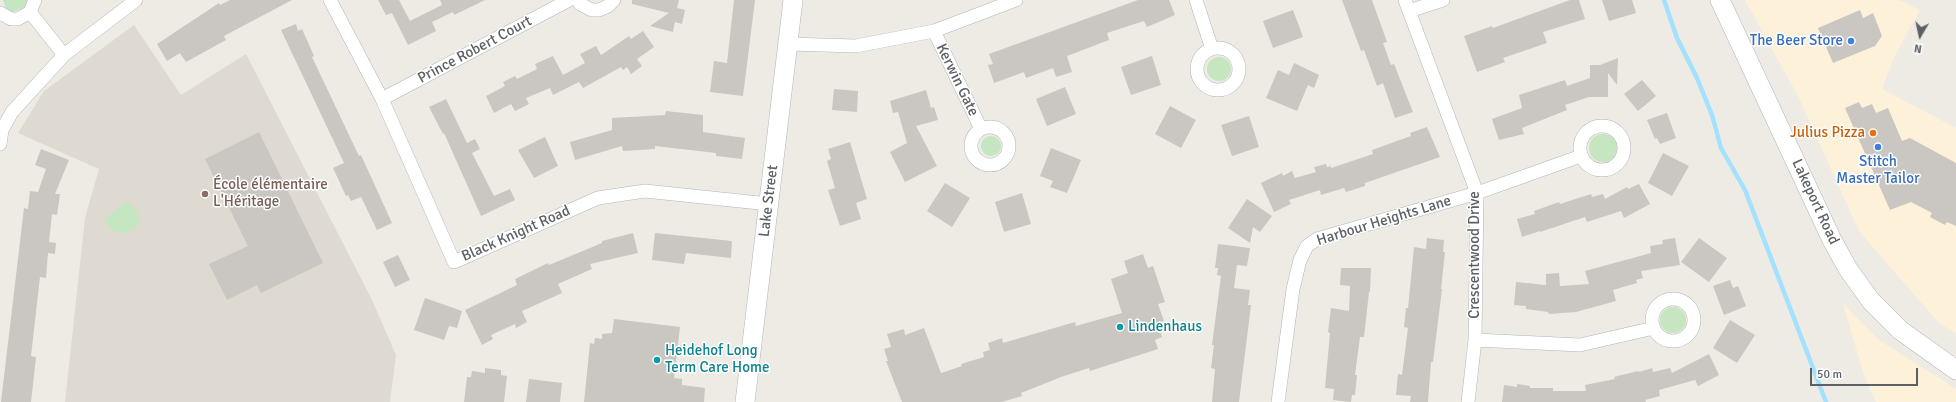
<!DOCTYPE html>
<meta charset="utf-8">
<style>
body{margin:0}
#map{position:relative;width:1956px;height:402px;overflow:hidden;background:#eeebe4;font-family:Signika,sans-serif}
canvas{display:block}
.north{position:absolute;left:1900px;top:16px;width:40px;height:40px;-webkit-text-stroke:3px #fff;paint-order:stroke;rotate:189deg;font-size:11px;font-weight:700;line-height:16px;text-align:center;color:#5c6165}
.north::after{content:'';display:block;margin:auto;width:14px;height:18px;background:#5c6165;clip-path:polygon(50% 0,100% 100%,50% 72%,0 100%)}
.scale{position:absolute;left:1810px;top:368px;width:108px;height:18px;box-sizing:border-box;border:2px solid #5c6165;border-top:0;padding-left:5px;font-size:12px;line-height:14px;white-space:nowrap;color:#5c6165;-webkit-text-stroke:3px #fff;paint-order:stroke}
</style>
<div id="map">
<canvas width="1956" height="402"></canvas>
<div class="north">N</div>
<div class="scale">50 m</div>
</div>
<script>
const context = document.querySelector('canvas').getContext('2d');
context.lineJoin = 'round';
function paint(path, color) {
  context.fillStyle = color;
  context.fill(path, 'evenodd');
}
function shape(rows) {
  const path = new Path2D();
  for (const r of rows) {
    if (r.length === 3) {
      path.moveTo(r[0] + r[2], r[1]);
      path.arc(r[0], r[1], r[2], 0, 2 * Math.PI);
      continue;
    }
    path.moveTo(r[0], r[1]);
    for (let i = 2; i < r.length; i += 2) path.lineTo(r[i], r[i + 1]);
  }
  return path;
}
function trace(path, color, width, dash) {
  context.strokeStyle = color;
  context.lineWidth = width;
  context.lineCap = dash ? 'butt' : 'round';
  context.setLineDash(dash || []);
  context.stroke(path);
}
function write(font, color, halo, rows, align = 'center') {
  context.font = font + ' Signika,sans-serif';
  context.lineWidth = 3;
  context.setLineDash([]);
  context.textBaseline = 'middle';
  context.strokeStyle = halo;
  context.fillStyle = color;
  for (const [text, x, y, turn = 0] of rows) {
    context.save();
    context.translate(x, y);
    context.rotate((+turn || 0) * Math.PI / 180);
    context.textAlign = isNaN(turn) ? turn : align;
    if (halo) context.strokeText(text, 0, 0);
    context.fillText(text, 0, 0);
    context.restore();
  }
}
const commercial = shape([
 [1745,0,1899,0,1920,10,1894,57,1882,89,1956,128,1956,334,1938,322,1859,231,1798,96],
 [1843,304,1879,340,1956,389,1956,402,1876,402,1865,378]
]);
const education = shape([
 [134,25,181,95,246,54,372,300,396,355,390,402,65,402,85,218,99,169,18,133,44,91]
]);
const green = shape([
 [3,0,28,0,28,1,24,8,13,12,6,9],
 [1219,69,12],
 [1603,148,14],
 [991,146,10],
 [128,201,137,211,140,223,133,230,126,233,114,232,104,219],
 [1673,320,13]
]);
const stream = shape([
 [1664,0,1677,38,1697,78,1712,115,1721,148,1745,190,1826,402]
]);
const building = shape([
 [230,0,292,0,224,36,226,40,186,62,180,53,167,61,157,44,219,3,220,5],
 [378,0,399,0,410,21,442,5,440,0,485,0,454,15,453,12,432,22,436,31,408,45,392,13,386,15],
 [632,0,679,0,677,8,685,10,682,24,675,22,673,32,650,26,669,13,632,4],
 [734,0,755,0,743,96,710,92,714,61,727,63],
 [1138,0,1169,0,1175,15,1147,27,1144,21,1107,33,1109,40,1067,56,1072,72,1056,77,1053,68,1026,78,1024,72,994,83,988,65,993,64,989,54],
 [1342,0,1372,0,1387,42,1383,43,1391,65,1394,64,1413,112,1395,118,1383,83,1377,86,1364,50,1361,51],
 [1570,0,1579,0,1585,19,1543,32,1547,43,1503,58,1505,62,1477,72,1464,36,1492,26,1493,28],
 [1602,0,1632,0,1636,13,1609,21],
 [1293,10,1303,37,1273,48,1263,21],
 [1860,10,1863,18,1873,13,1882,36,1875,46,1833,63,1818,28],
 [296,24,298,31,302,29,314,56,312,57,359,156,361,155,392,223,377,230,361,197,351,201,348,195,346,196,333,168,344,163,281,30],
 [643,31,654,47,637,59,642,66,631,74,627,67,623,70,621,67,583,88,579,82,553,95,550,88,526,98,529,104,515,111,511,104,494,113,486,96,505,86,503,82,515,76,517,79,537,69,535,64,553,56,563,75,585,63,580,54,596,46,601,55,629,36,631,39],
 [1152,56,1161,85,1131,95,1121,67],
 [1618,58,1617,85,1608,73,1608,97,1589,97,1565,105,1567,110,1522,128,1524,134,1499,140,1492,119,1522,108,1519,95,1565,80,1567,86,1590,78,1590,65,1600,65],
 [1294,63,1319,75,1314,88,1308,85,1297,111,1266,98,1278,70,1289,75],
 [1642,80,1656,96,1638,111,1624,94],
 [1065,87,1076,114,1047,126,1036,99],
 [834,89,858,91,857,112,832,110],
 [926,90,931,108,934,107,938,120,916,126,937,166,905,182,890,152,907,143,898,112,893,113,890,101],
 [446,99,467,143,475,139,480,149,472,153,494,196,510,189,515,200,481,216,444,133,443,134,429,107],
 [1859,102,1862,108,1872,104,1876,113,1888,108,1902,141,1910,138,1956,163,1956,226,1947,222,1945,225,1930,217,1932,213,1911,202,1890,210,1845,108],
 [1170,106,1196,120,1181,148,1155,134],
 [666,111,703,115,703,132,745,138,742,159,716,156,716,153,655,146,655,149,623,151,622,146,575,160,570,142,612,130,612,118,665,115],
 [1667,113,1676,138,1660,144,1657,138,1655,139,1647,120],
 [1249,116,1259,147,1232,156,1221,125],
 [1427,127,1440,157,1365,183,1365,186,1346,192,1344,188,1321,195,1320,190,1289,200,1291,204,1274,212,1261,183,1282,173,1283,176,1292,171,1295,178,1316,172,1314,167,1326,164,1327,167,1331,166,1331,168,1373,154,1372,150,1411,136,1410,133],
 [259,132,323,263,261,293,257,285,227,300,209,264,248,246,205,159],
 [545,137,558,166,534,178,518,150],
 [850,142,867,199,856,203,861,219,840,226,828,190,835,188,827,161,831,159,828,149],
 [1051,148,1081,160,1067,193,1050,187,1053,181,1040,176],
 [41,149,69,160,55,194,60,194,57,215,52,214,49,242,56,243,55,254,48,253,46,278,40,277,31,356,36,357,31,402,1,402,24,208,28,209,30,191,38,192,46,169,35,165],
 [1663,153,1689,166,1672,196,1648,183],
 [945,183,970,198,952,227,927,211],
 [1639,184,1650,204,1624,218,1621,211,1587,222,1585,217,1540,232,1540,231,1522,237,1517,219,1535,214,1534,211,1559,202,1560,204,1591,194,1592,197,1603,194,1605,199,1627,187,1628,189],
 [1022,193,1031,224,1004,232,995,202],
 [1247,199,1272,216,1260,232,1253,227,1250,243,1228,228],
 [633,233,638,253,590,264,592,269,558,284,562,293,522,311,527,322,516,328,515,324,491,335,493,339,482,345,465,310,517,285,515,279,548,263,549,265,602,243,602,241],
 [655,233,732,241,731,258,686,253,684,264,652,260],
 [1427,238,1444,240,1443,252,1445,252,1441,289,1442,289,1433,362,1431,362,1428,402,1410,402,1411,396,1396,395,1398,374,1402,375,1408,328,1404,327,1406,308,1408,308,1414,247,1426,249],
 [1675,238,1680,265,1641,271,1643,278,1636,280,1637,283,1613,290,1616,301,1576,312,1549,314,1548,312,1526,309,1526,306,1514,305,1516,282,1546,285,1546,274,1559,273,1560,286,1589,284,1585,271,1651,253,1650,246,1663,244,1662,240],
 [1699,238,1727,258,1709,282,1681,262],
 [1218,244,1250,248,1247,266,1237,265,1234,288,1250,290,1248,305,1251,305,1239,402,1212,402,1215,369,1211,368,1214,345,1212,345,1221,276,1217,275,1218,268,1215,268],
 [1143,254,1148,268,1153,266,1165,302,1158,304,1164,321,1157,323,1162,337,1155,340,1158,349,1090,371,1089,368,1061,377,1021,393,1022,396,1002,402,902,402,886,361,888,361,884,349,891,347,887,334,904,329,905,335,924,328,941,373,962,366,961,364,984,357,983,352,990,350,988,343,1002,338,1003,343,1075,322,1076,326,1122,313,1111,279,1128,273,1124,261],
 [398,255,410,280,395,287,383,262],
 [1341,268,1371,268,1370,292,1369,292,1364,337,1360,337,1355,375,1357,375,1355,395,1352,395,1351,402,1333,400,1334,389,1325,388,1330,333,1328,332,1331,308,1349,311,1350,286,1340,285],
 [1730,280,1733,288,1738,286,1746,306,1724,315,1713,286],
 [425,298,462,311,457,328,449,326,444,340,414,330],
 [614,319,680,327,674,378,682,379,682,385,705,388,704,402,584,402,590,343,594,344,595,338,602,339,602,334,612,333],
 [1730,320,1755,335,1737,363,1713,348],
 [1709,354,1719,375,1698,386,1695,380,1659,390,1660,396,1645,400,1646,402,1502,402,1504,385,1517,387,1517,384,1530,386,1530,388,1553,388,1553,391,1586,391,1585,385,1615,379,1614,377,1638,371,1639,372,1652,368,1653,372,1670,368,1672,373],
 [485,368,501,370,501,375,507,376,504,402,464,402,467,377,471,377,472,371,485,373],
 [529,379,562,383,560,402,526,402]
]);
const street = shape([
 [330,0,382,99,454,262,598,198,645,191,769,204],
 [578,0,580,4,592,10,599,10,608,6,614,0],
 [1196,0,1212,49],
 [1405,0,1477,193,1475,340,1468,402],
 [1409,11,1443,0],
 [30,12,64,55],
 [0,13,11,19,18,19,30,12,35,0],
 [934,31,981,129],
 [788,44,856,46,934,31,1016,0],
 [1218,69,21],
 [382,99,569,0],
 [1602,148,22],
 [990,146,19],
 [0,144,2,130,12,112,64,55,136,0],
 [1673,320,21],
 [1475,340,1580,345,1654,328],
 [1278,402,1293,289,1300,260,1307,246,1317,239,1477,193,1581,156]
]);
const secondary = shape([
 [1720,0,1832,240,1848,269,1871,301,1900,330,1956,370],
 [745,402,793,0]
]);
const markers = [
 [1851,41,4,"#3f7fe0"],
 [1873,133,4,"#e8710a"],
 [1878,147,4,"#3f7fe0"],
 [205,194,4,"#8d6e63"],
 [1120,327,4,"#0f9aa8"],
 [657,360,4,"#0f9aa8"]
];
const shopNames = [
 ["The Beer Store",1843,41],
 ["Stitch",1878,162,"center"],
 ["Master Tailor",1878,179,"center"]
];
const streetNames = [
 ["Prince Robert Court",475,50,-28],
 ["Kerwin Gate",957,80,64],
 ["Lake Street",769,201,-83],
 ["Lakeport Road",1815,202,65],
 ["Harbour Heights Lane",1384,221,-17],
 ["Black Knight Road",516,234,-24],
 ["Crescentwood Drive",1475,255,-90]
];
const foodNames = [
 ["Julius Pizza",1865,133]
];
const educationNames = [
 ["École élémentaire",213,185],
 ["L'Héritage",213,202]
];
const cultureNames = [
 ["Lindenhaus",1128,327],
 ["Heidehof Long",665,351],
 ["Term Care Home",665,368]
];
paint(commercial, '#fef1da');
paint(education, '#dedad2');
paint(green, '#c5e6c1');
trace(stream, '#a4e1fe', 4.5);
paint(building, '#cac6c1');
trace(street, '#b1b5b9', 14);
trace(secondary, '#b0b5b9', 20);
trace(street, '#fff', 13);
trace(secondary, '#fff', 19);
for (const [x, y, r, color] of markers) {
  const dot = new Path2D();
  dot.arc(x, y, r, 0, 2 * Math.PI);
  context.fillStyle = color;
  context.fill(dot);
  trace(dot, '#fff', 1.5);
}
write('15px', '#366cbe', '#fff', shopNames, 'right');
write('15px', '#5c6165', '#fff', streetNames);
write('15px', '#c56008', '#fff', foodNames, 'right');
write('15px', '#785e54', '#fff', educationNames, 'left');
write('15px', '#0d838f', '#fff', cultureNames, 'left');
</script>
